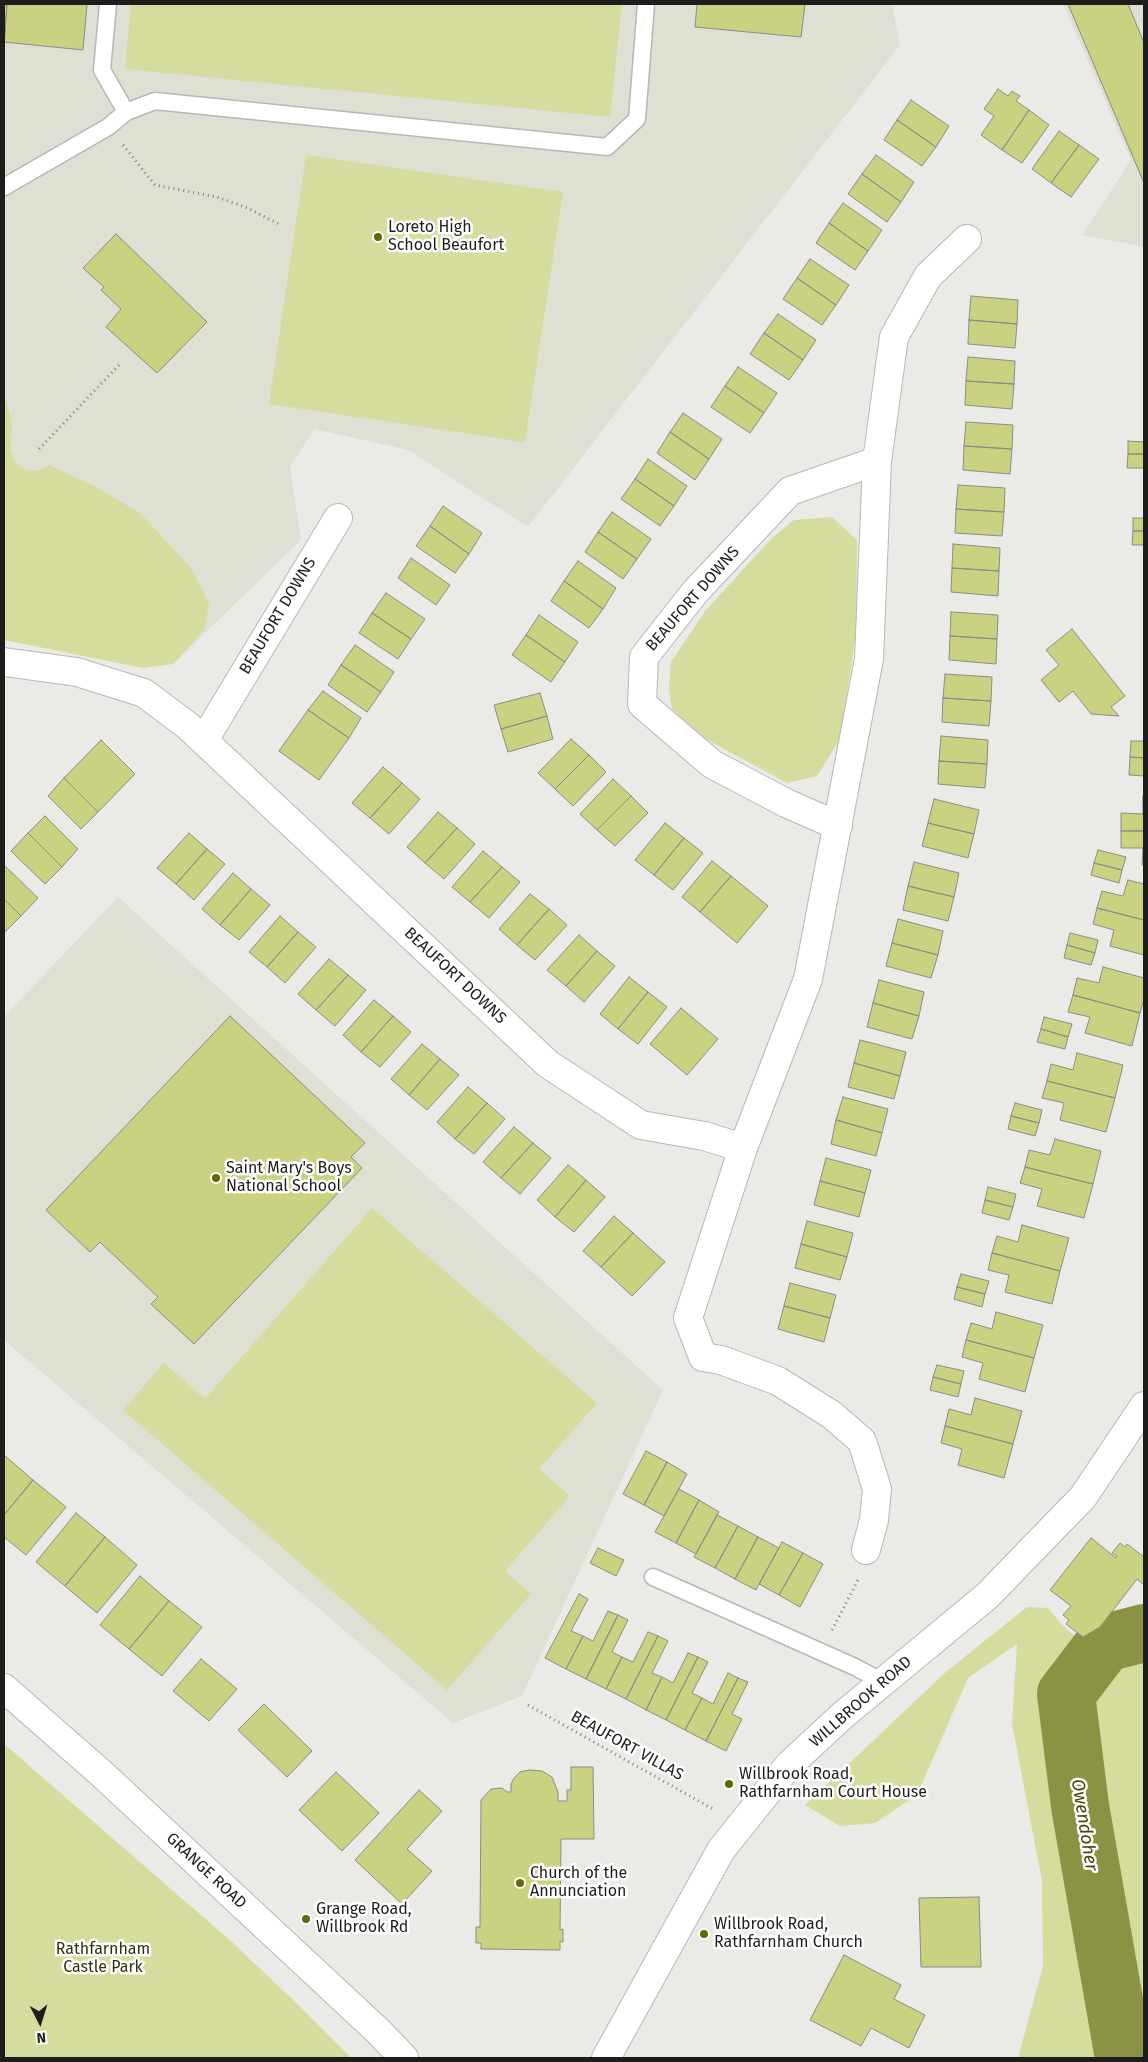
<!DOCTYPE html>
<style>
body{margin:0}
#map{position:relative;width:1148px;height:2062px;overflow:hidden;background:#eaeae6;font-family:"Fira Sans",sans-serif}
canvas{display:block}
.frame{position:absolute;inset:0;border:5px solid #1d1e1c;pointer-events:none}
.north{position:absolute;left:15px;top:1997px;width:50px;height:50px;-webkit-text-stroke:4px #fff;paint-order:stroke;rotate:175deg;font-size:14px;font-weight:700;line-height:20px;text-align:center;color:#1d1e1c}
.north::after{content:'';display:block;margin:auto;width:18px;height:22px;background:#1d1e1c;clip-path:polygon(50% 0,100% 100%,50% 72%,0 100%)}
</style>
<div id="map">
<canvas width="1148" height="2062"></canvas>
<div class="frame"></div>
<div class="north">N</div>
</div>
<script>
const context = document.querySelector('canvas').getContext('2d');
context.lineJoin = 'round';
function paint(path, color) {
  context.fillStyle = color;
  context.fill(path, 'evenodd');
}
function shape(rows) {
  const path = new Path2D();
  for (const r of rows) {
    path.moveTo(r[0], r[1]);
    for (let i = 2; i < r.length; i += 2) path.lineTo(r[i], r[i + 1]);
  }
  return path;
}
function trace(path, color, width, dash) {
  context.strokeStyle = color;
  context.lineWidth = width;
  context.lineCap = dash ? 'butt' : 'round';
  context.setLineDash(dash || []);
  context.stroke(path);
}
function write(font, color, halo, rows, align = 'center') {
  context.font = font + ' "Fira Sans",sans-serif';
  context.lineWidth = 5;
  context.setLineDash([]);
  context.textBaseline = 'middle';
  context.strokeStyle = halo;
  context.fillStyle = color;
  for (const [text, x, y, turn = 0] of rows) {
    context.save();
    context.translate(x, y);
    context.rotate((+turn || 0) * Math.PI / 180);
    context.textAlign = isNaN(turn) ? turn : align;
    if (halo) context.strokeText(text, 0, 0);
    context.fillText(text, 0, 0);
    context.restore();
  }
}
const built = shape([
 [4,4,892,4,900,45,528,527,408,450,314,429,290,467,301,540,173,664,4,632],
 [1063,4,1144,4,1144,247,1082,235,1131,160],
 [118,897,663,1390,522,1696,453,1723,4,1340,4,1017]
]);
const green = shape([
 [131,4,622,4,610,117,125,69],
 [306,155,563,192,525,442,269,404],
 [4,392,12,423,10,450,14,461,24,469,33,471,40,470,49,465,96,487,140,513,191,568,209,603,204,630,173,664,143,668,4,640],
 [832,517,857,540,856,634,840,739,817,776,787,783,700,736,672,709,669,689,671,662,706,610,772,538,794,520],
 [372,1208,597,1403,539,1469,570,1496,505,1571,531,1594,447,1690,123,1410,164,1363,205,1399],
 [1027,1607,1048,1608,1062,1625,1083,1643,1106,1626,1144,1621,1144,2058,1018,2058,1043,1966,1042,1881,1012,1724,1017,1644,968,1678,917,1795,875,1823,840,1826,805,1805,947,1671],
 [4,1744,233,1943,291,1998,351,2058,4,2058]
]);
const river = shape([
 [1124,2058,1080,1806,1066,1694,1105,1643,1144,1633]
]);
const building = shape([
 [4,4,7,4,4,46,4,4],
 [7,4,87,4,83,50,4,42,7,4],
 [697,4,805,4,801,37,695,27,697,4],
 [1068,4,1128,4,1144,43,1144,183,1068,4],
 [998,89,1008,96,1012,91,1020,96,1016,101,1029,110,1002,150,981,135,994,116,984,109,998,89],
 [911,100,949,126,936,147,897,120,911,100],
 [1029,110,1049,125,1022,163,1002,150,1029,110],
 [897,120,936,147,922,166,884,140,897,120],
 [1059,131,1079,145,1051,183,1032,169,1059,131],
 [1079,145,1099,159,1071,197,1051,183,1079,145],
 [876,155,914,182,901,202,862,174,876,155],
 [862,174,901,202,887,222,848,194,862,174],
 [843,203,882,230,868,251,829,223,843,203],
 [829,223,868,251,855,270,816,243,829,223],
 [116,234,207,322,157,373,106,327,121,309,101,290,104,287,83,268,116,234],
 [810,259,849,285,836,305,797,278,810,259],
 [797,278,836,305,822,325,783,299,797,278],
 [971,296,1018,300,1017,324,969,320,971,296],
 [778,314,816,340,803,360,764,333,778,314],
 [969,320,1017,324,1015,348,968,344,969,320],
 [764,333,803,360,789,380,750,354,764,333],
 [968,357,1015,361,1014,384,966,381,968,357],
 [738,367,777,393,764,413,725,386,738,367],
 [966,381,1014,384,1012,409,965,405,966,381],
 [725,386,764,413,750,433,711,407,725,386],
 [683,413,722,439,709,459,670,432,683,413],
 [966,422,1013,425,1012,449,964,446,966,422],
 [670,432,709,459,695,480,657,453,670,432],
 [1128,441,1144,442,1144,454,1128,454,1128,441],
 [964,446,1012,449,1010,474,963,470,964,446],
 [1128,454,1144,454,1144,468,1127,468,1128,454],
 [648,459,687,486,674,506,635,479,648,459],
 [635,479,674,506,660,526,621,499,635,479],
 [958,485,1005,488,1004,512,956,509,958,485],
 [443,506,482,533,469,554,430,526,443,506],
 [956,509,1004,512,1002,536,955,533,956,509],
 [612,512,651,539,637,559,598,532,612,512],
 [1133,518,1144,518,1144,531,1133,531,1133,518],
 [430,526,469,554,455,573,416,546,430,526],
 [1133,531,1144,531,1144,545,1132,545,1133,531],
 [598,532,637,559,623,579,585,552,598,532],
 [953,544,1000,548,999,571,952,568,953,544],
 [411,558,450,585,436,605,398,578,411,558],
 [578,561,616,588,603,609,564,581,578,561],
 [952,568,999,571,998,596,951,592,952,568],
 [564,581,603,609,589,628,551,601,564,581],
 [386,593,425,619,411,639,372,613,386,593],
 [951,612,998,615,997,639,950,636,951,612],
 [372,613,411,639,398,659,359,633,372,613],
 [539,615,578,642,565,662,526,635,539,615],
 [1072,629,1125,696,1111,707,1119,716,1091,714,1073,691,1059,702,1041,680,1059,665,1046,650,1072,629],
 [526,635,565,662,551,682,512,655,526,635],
 [950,636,997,639,996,664,949,660,950,636],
 [355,645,394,672,381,692,341,665,355,645],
 [341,665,381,692,367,712,328,685,341,665],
 [945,674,992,677,991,701,943,698,945,674],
 [323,691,361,718,349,738,308,710,323,691],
 [540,693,547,716,501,729,494,705,540,693],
 [943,698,991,701,989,726,942,722,943,698],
 [308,710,349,738,319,780,279,751,308,710],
 [547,716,553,739,508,752,501,729,547,716],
 [941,736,988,740,987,764,939,761,941,736],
 [571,739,589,755,555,789,538,773,571,739],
 [101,740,135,774,98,812,64,778,101,740],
 [1131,741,1144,741,1144,758,1130,757,1131,741],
 [589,755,606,772,573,806,555,789,589,755],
 [1130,757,1144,758,1144,776,1129,775,1130,757],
 [939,761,987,764,985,788,938,784,939,761],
 [383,767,402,783,370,818,352,803,383,767],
 [64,778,98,812,81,829,48,796,64,778],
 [613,779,631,796,597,830,580,814,613,779],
 [402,783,420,799,389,834,370,818,402,783],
 [631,796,648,813,615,846,597,830,631,796],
 [1143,796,1144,831,1121,831,1121,813,1143,814,1143,796],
 [934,799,979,810,974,834,928,823,934,799],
 [438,812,457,828,425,863,407,847,438,812],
 [45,816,78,849,62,867,28,833,45,816],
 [665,823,684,838,654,875,635,860,665,823],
 [928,823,974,834,968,858,922,846,928,823],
 [457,828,475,844,444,879,425,863,457,828],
 [1121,831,1144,831,1144,865,1142,865,1143,848,1121,848,1121,831],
 [28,833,62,867,45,884,11,851,28,833],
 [189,833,207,849,176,884,157,868,189,833],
 [684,838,703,853,673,890,654,875,684,838],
 [207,849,225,864,194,900,176,884,207,849],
 [1098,850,1126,857,1122,870,1094,863,1098,850],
 [483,851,502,867,470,902,452,887,483,851],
 [712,861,731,876,700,912,682,897,712,861],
 [914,862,959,873,954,897,908,886,914,862],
 [1094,863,1122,870,1119,883,1091,875,1094,863],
 [4,865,38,898,21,916,4,899,4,865],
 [502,867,520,882,489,918,470,902,502,867],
 [233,873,251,889,220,925,202,909,233,873],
 [731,876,768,906,737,943,700,912,731,876],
 [1128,880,1144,884,1144,920,1097,908,1102,891,1123,896,1128,880],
 [908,886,954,897,948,921,903,910,908,886],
 [251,889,270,905,239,940,220,925,251,889],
 [530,894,549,909,517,945,499,929,530,894],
 [4,899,21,916,4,933,4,899],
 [1097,908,1144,920,1144,955,1110,946,1114,930,1093,924,1097,908],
 [549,909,567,925,535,960,517,945,549,909],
 [280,916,298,932,267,967,249,952,280,916],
 [898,919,943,931,938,955,892,943,898,919],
 [298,932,316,947,285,983,267,967,298,932],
 [1070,933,1098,940,1095,953,1067,945,1070,933],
 [579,935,597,951,566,986,547,970,579,935],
 [892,943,938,955,931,978,886,966,892,943],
 [1067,945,1095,953,1091,965,1064,958,1067,945],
 [597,951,615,966,584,1002,566,986,597,951],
 [329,959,348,975,316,1010,298,994,329,959],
 [1103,967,1144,978,1144,999,1140,1013,1073,995,1077,978,1099,983,1103,967],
 [348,975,366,990,335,1026,316,1010,348,975],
 [629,977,648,992,618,1029,600,1014,629,977],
 [879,980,924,992,919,1016,873,1003,879,980],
 [648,992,667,1007,638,1044,618,1029,648,992],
 [1073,995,1140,1013,1132,1046,1085,1033,1090,1017,1068,1012,1073,995],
 [374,1000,393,1016,361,1052,343,1035,374,1000],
 [873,1003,919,1016,912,1039,867,1027,873,1003],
 [681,1008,718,1039,687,1075,650,1044,681,1008],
 [230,1016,365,1143,351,1157,362,1168,194,1344,151,1304,158,1297,100,1242,90,1252,46,1210,230,1016],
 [393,1016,411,1032,380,1067,361,1052,393,1016],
 [1044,1017,1072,1024,1068,1037,1041,1029,1044,1017],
 [1041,1029,1068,1037,1065,1049,1037,1042,1041,1029],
 [860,1040,906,1052,900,1076,854,1063,860,1040],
 [422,1044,440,1059,409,1095,391,1079,422,1044],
 [1077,1053,1123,1065,1115,1098,1047,1081,1051,1064,1073,1070,1077,1053],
 [440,1059,459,1075,427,1110,409,1095,440,1059],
 [854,1063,900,1076,894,1099,848,1087,854,1063],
 [1047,1081,1115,1098,1106,1132,1060,1120,1064,1103,1042,1098,1047,1081],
 [468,1087,487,1103,455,1139,437,1122,468,1087],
 [843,1097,888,1109,882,1133,836,1120,843,1097],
 [487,1103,505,1119,474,1154,455,1139,487,1103],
 [1015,1103,1042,1110,1039,1123,1011,1116,1015,1103],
 [1011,1116,1039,1123,1035,1136,1008,1129,1011,1116],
 [836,1120,882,1133,876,1156,831,1144,836,1120],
 [514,1127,533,1143,501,1178,483,1162,514,1127],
 [1055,1139,1101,1151,1093,1184,1025,1167,1029,1150,1050,1155,1055,1139],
 [533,1143,551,1158,520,1194,501,1178,533,1143],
 [826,1158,871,1170,865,1193,820,1181,826,1158],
 [568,1165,586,1180,555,1217,537,1200,568,1165],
 [1025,1167,1093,1184,1084,1218,1037,1206,1042,1189,1020,1183,1025,1167],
 [586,1180,605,1197,574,1232,555,1217,586,1180],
 [820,1181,865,1193,859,1217,814,1205,820,1181],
 [988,1187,1016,1194,1013,1207,985,1200,988,1187],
 [985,1200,1013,1207,1009,1220,982,1213,985,1200],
 [614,1216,633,1233,601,1267,583,1251,614,1216],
 [807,1221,853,1233,847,1257,801,1244,807,1221],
 [1022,1225,1069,1238,1060,1271,992,1253,997,1236,1018,1242,1022,1225],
 [633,1233,665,1262,632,1296,601,1267,633,1233],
 [801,1244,847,1257,840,1280,795,1268,801,1244],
 [992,1253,1060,1271,1052,1304,1005,1292,1009,1275,988,1270,992,1253],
 [961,1274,989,1281,985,1294,957,1287,961,1274],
 [790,1283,836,1295,830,1318,784,1306,790,1283],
 [957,1287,985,1294,982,1307,954,1299,957,1287],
 [784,1306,830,1318,824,1342,778,1329,784,1306],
 [996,1312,1043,1325,1034,1358,966,1340,971,1323,992,1329,996,1312],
 [966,1340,1034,1358,1025,1392,979,1379,983,1363,962,1357,966,1340],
 [937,1365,964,1371,961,1384,933,1377,937,1365],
 [933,1377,961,1384,958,1397,930,1390,933,1377],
 [975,1398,1022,1411,1013,1444,945,1426,949,1409,971,1415,975,1398],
 [945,1426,1013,1444,1004,1478,958,1465,962,1449,941,1443,945,1426],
 [646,1451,667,1462,644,1505,623,1494,646,1451],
 [4,1455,33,1480,4,1515,4,1455],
 [667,1462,687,1474,664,1516,644,1505,667,1462],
 [33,1480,66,1507,26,1555,4,1537,4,1515,33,1480],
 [679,1489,699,1500,676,1543,655,1532,679,1489],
 [699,1500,719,1512,696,1554,676,1543,699,1500],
 [76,1513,105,1537,65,1586,36,1562,76,1513],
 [717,1515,738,1526,715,1568,694,1557,717,1515],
 [738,1526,758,1537,735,1579,715,1568,738,1526],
 [105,1537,137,1565,97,1613,65,1586,105,1537],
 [758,1537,779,1548,756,1590,735,1579,758,1537],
 [1091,1538,1116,1558,1117,1556,1112,1553,1120,1543,1125,1547,1127,1544,1144,1557,1144,1585,1137,1579,1100,1627,1083,1637,1066,1624,1069,1620,1063,1615,1071,1606,1050,1590,1091,1538],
 [782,1542,803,1553,779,1595,759,1584,782,1542],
 [598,1548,624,1560,616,1576,590,1563,598,1548],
 [803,1553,823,1564,800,1607,779,1595,803,1553],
 [140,1576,169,1601,129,1649,100,1625,140,1576],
 [579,1594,588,1599,571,1631,583,1636,566,1669,545,1658,579,1594],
 [169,1601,202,1627,162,1676,129,1649,169,1601],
 [608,1611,618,1615,586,1679,566,1669,583,1636,593,1641,608,1611],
 [618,1615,628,1620,612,1652,622,1657,606,1689,586,1679,618,1615],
 [648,1632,658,1636,626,1699,606,1689,622,1657,633,1662,648,1632],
 [658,1636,668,1641,652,1673,662,1677,646,1710,626,1699,658,1636],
 [688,1653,698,1657,666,1720,646,1710,662,1677,673,1683,688,1653],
 [698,1657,708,1662,692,1693,702,1698,685,1730,666,1720,698,1657],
 [201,1659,237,1689,209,1721,173,1691,201,1659],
 [728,1673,738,1678,706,1741,685,1730,702,1698,713,1704,728,1673],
 [738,1678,748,1682,732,1714,742,1719,726,1751,706,1741,738,1678],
 [264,1704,312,1751,287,1777,238,1730,264,1704],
 [571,1767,593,1767,594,1839,561,1839,560,1930,563,1929,563,1942,560,1941,560,1950,481,1949,481,1943,476,1943,476,1927,480,1927,481,1800,491,1789,502,1788,507,1792,511,1792,511,1784,514,1778,520,1772,529,1770,542,1771,552,1777,558,1792,558,1801,567,1801,567,1790,571,1790,571,1767],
 [336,1772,379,1813,342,1851,299,1810,336,1772],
 [419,1790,442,1811,407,1849,432,1871,402,1904,355,1860,419,1790],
 [979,1897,981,1967,921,1967,919,1898,979,1897],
 [844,1955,901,1985,894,1999,925,2015,909,2048,871,2028,861,2046,810,2020,844,1955]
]);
const path = shape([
 [123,145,155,185,217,197,245,207,281,225],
 [39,449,120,364],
 [832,1630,859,1578],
 [528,1705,713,1809]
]);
const service = shape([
 [108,4,102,70,126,112],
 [4,187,108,127,126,112,155,101,607,147,637,119,646,4],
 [653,1577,855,1667,883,1682]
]);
const minor = shape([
 [4,662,77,672,144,693,188,726,548,1064,641,1125,704,1136,743,1148],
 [204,740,338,518],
 [838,826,786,803,712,764,642,704,644,657,695,592,790,491,877,461],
 [866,1550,874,1520,877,1489,862,1441,832,1415,778,1381,721,1360,703,1357,688,1318,743,1148,808,979,869,659,877,461,894,337,928,276,967,239]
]);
const secondary = shape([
 [4,1688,102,1774,378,2031,404,2058],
 [606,2058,721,1850,789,1765,843,1715,987,1596,1083,1497,1144,1406]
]);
const markers = [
 [378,237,5,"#636806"],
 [216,1178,5,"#636806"],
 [729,1784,5,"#636806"],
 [520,1883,5,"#636806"],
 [306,1919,5,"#636806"],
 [704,1934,5,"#636806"]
];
const poiNames = [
 ["Loreto High",388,228],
 ["School Beaufort",388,246],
 ["Saint Mary's Boys",226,1169],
 ["National School",226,1187],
 ["Willbrook Road,",739,1775],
 ["Rathfarnham Court House",739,1793],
 ["Church of the",530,1874],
 ["Annunciation",530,1892],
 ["Grange Road,",316,1910],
 ["Willbrook Rd",316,1928],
 ["Willbrook Road,",714,1925],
 ["Rathfarnham Church",714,1943]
];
const streetNames = [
 ["BEAUFORT DOWNS",693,599,-49],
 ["BEAUFORT DOWNS",278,616,-59],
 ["BEAUFORT DOWNS",455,976,43],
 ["WILLBROOK ROAD",861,1702,-41],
 ["BEAUFORT VILLAS",627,1746,29],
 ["GRANGE ROAD",206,1871,43]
];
const parkNames = [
 ["Rathfarnham",103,1950],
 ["Castle Park",103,1968]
];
const waterNames = [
 ["Owendoher",1084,1825,81]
];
paint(built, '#dee0d4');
paint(green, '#d6dc9e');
trace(river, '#8c9243', 58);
paint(building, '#cad281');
trace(building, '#8b8b87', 1);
trace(service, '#b7b8b4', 19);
trace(minor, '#b7b8b4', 30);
trace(secondary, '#b7b8b4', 30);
trace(path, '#80807d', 3, [1, 4]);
trace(service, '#fff', 16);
trace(minor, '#fff', 28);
trace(secondary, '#fff', 28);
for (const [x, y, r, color] of markers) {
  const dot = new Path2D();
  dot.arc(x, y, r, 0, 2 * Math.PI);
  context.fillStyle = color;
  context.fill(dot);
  trace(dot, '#fff', 2);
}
write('16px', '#1d1e1c', '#fff', poiNames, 'left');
write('16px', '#1d1e1c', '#fff', streetNames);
write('16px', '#2f320f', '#fff', parkNames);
write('italic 18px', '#424506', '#fff', waterNames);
</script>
